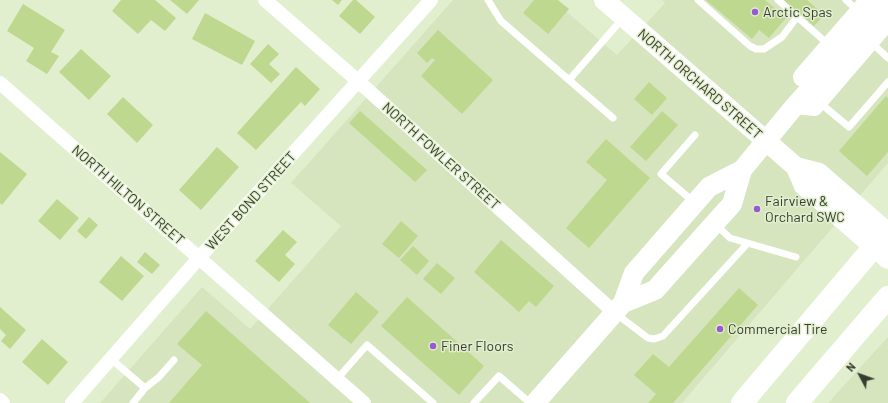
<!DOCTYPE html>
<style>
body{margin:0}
#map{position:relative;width:888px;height:403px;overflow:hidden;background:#e2efce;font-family:Barlow,sans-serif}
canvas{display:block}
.north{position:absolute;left:840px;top:355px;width:40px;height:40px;-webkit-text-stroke:3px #e2efce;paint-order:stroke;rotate:311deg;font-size:11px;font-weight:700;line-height:16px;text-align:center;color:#383d30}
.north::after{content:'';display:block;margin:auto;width:14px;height:18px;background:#383d30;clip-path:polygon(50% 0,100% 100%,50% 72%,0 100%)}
</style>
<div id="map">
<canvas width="888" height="403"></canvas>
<div class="north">N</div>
</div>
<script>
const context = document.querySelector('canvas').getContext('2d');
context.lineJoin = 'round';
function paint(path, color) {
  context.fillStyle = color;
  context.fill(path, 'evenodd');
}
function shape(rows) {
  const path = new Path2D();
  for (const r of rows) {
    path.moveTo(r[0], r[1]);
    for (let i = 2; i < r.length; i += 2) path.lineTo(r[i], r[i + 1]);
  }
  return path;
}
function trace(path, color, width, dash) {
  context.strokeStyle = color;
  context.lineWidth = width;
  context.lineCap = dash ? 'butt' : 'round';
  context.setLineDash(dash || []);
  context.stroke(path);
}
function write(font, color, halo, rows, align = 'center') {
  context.font = font + ' Barlow,sans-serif';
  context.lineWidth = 3;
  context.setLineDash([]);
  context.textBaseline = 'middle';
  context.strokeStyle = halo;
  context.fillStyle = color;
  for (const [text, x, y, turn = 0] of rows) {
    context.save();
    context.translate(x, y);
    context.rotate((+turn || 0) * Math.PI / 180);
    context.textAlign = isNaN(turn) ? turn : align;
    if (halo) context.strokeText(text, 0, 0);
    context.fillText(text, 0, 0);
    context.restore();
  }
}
const built = shape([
 [453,0,553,0,617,55,665,3,662,0,888,0,888,163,682,403,100,403,202,287,250,329,341,226,291,183],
 [888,337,888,403,828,403]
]);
const building = shape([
 [121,0,155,0,176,18,165,31,151,20,138,34,112,11],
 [170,0,199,0,187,14],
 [332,0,342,0,338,5],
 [353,0,356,0,375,17,360,34,339,16],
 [534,0,558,0,569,9,548,34,523,13],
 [706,0,765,0,786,18,769,38,759,30,752,39],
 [784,0,807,0,824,15,814,26],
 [23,4,65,30,51,52,59,56,47,74,26,61,34,48,7,31],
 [205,13,255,41,242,65,192,39],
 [438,30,493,80,462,114,421,76,435,60,432,58,427,63,417,53],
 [268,44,279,54,269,64,280,74,271,83,250,64],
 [81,49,111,76,89,100,59,72],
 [296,67,320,89,305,106,301,102,256,150,237,133],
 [649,82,667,98,652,115,634,99],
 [886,96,888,98,888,152,867,176,839,151],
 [123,97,153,125,137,143,107,114],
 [360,111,427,170,415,182,349,123],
 [662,111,678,125,646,161,630,147],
 [606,139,650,178,589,248,566,228,607,180,586,162],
 [217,147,239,167,201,210,179,190],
 [0,152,27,174,2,205,0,203],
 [57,199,79,218,60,240,38,221],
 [89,217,98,225,86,239,77,231],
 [401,221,418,236,399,258,382,244],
 [283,230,297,242,285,255,295,264,279,282,255,261],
 [501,240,554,286,536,307,529,301,519,312,474,272],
 [413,246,429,261,417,275,400,260],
 [145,252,160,265,152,274,137,262],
 [121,256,144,276,122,301,99,282],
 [437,263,455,278,441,294,423,279],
 [739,288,758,305,673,403,648,403,656,394,634,375,653,354,669,367],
 [356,292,379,312,351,344,328,325],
 [407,297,484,366,459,395,381,326],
 [0,307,26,330,10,349,1,341,6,335,0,329],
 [206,311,310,403,169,403,202,365,177,344],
 [42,339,68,362,48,385,22,362]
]);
const service = shape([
 [488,0,501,21,569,80,623,18],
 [698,0,750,46,756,49,764,49,782,37,797,17],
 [778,0,829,45],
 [846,0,858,11],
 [872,43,888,58],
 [569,80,613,118],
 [820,103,849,127,888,82],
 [695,203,661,174,695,135],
 [716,225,730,238,796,257],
 [615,313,648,338,654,339,663,336,747,244],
 [111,359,145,388,133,403],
 [337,379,367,345,433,403],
 [145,388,159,377,174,360],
 [474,403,499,376,530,403]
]);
const minor = shape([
 [265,0,358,81,615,313],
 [0,83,364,403],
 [794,107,815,109,888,24],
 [0,400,3,403],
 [72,403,199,258,431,0]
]);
const secondary = shape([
 [604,0,796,167,804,186,888,259],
 [803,77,870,0],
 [796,167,819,173,888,233],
 [623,303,655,290,714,224,732,204,742,170,794,107,888,4],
 [535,403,623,303,634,273,709,187,742,170]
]);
const motorway = shape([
 [742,403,888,230],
 [797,403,888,297]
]);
const markers = [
 [755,12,4,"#965ad1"],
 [757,209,4,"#965ad1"],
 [720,329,4,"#965ad1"],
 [433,346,4,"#965ad1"]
];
const poiNames = [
 ["Arctic Spas",763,12],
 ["Fairview &",765,201],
 ["Orchard SWC",765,217],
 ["Commercial Tire",728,329],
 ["Finer Floors",441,346]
];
const streetNames = [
 ["NORTH ORCHARD STREET",700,84,41],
 ["NORTH FOWLER STREET",441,156,42],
 ["NORTH HILTON STREET",128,195,41],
 ["WEST BOND STREET",251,201,-48]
];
paint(built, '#d6e5be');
paint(building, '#bed88f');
trace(service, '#fff', 7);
trace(minor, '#fff', 14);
trace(secondary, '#fff', 20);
trace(motorway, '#fff', 22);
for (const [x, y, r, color] of markers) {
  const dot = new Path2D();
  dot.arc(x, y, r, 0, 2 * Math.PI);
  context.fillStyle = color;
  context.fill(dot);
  trace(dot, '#e2efce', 1.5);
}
write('14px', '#383d30', '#e2efce', poiNames, 'left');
write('14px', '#383d30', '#e2efce', streetNames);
</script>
